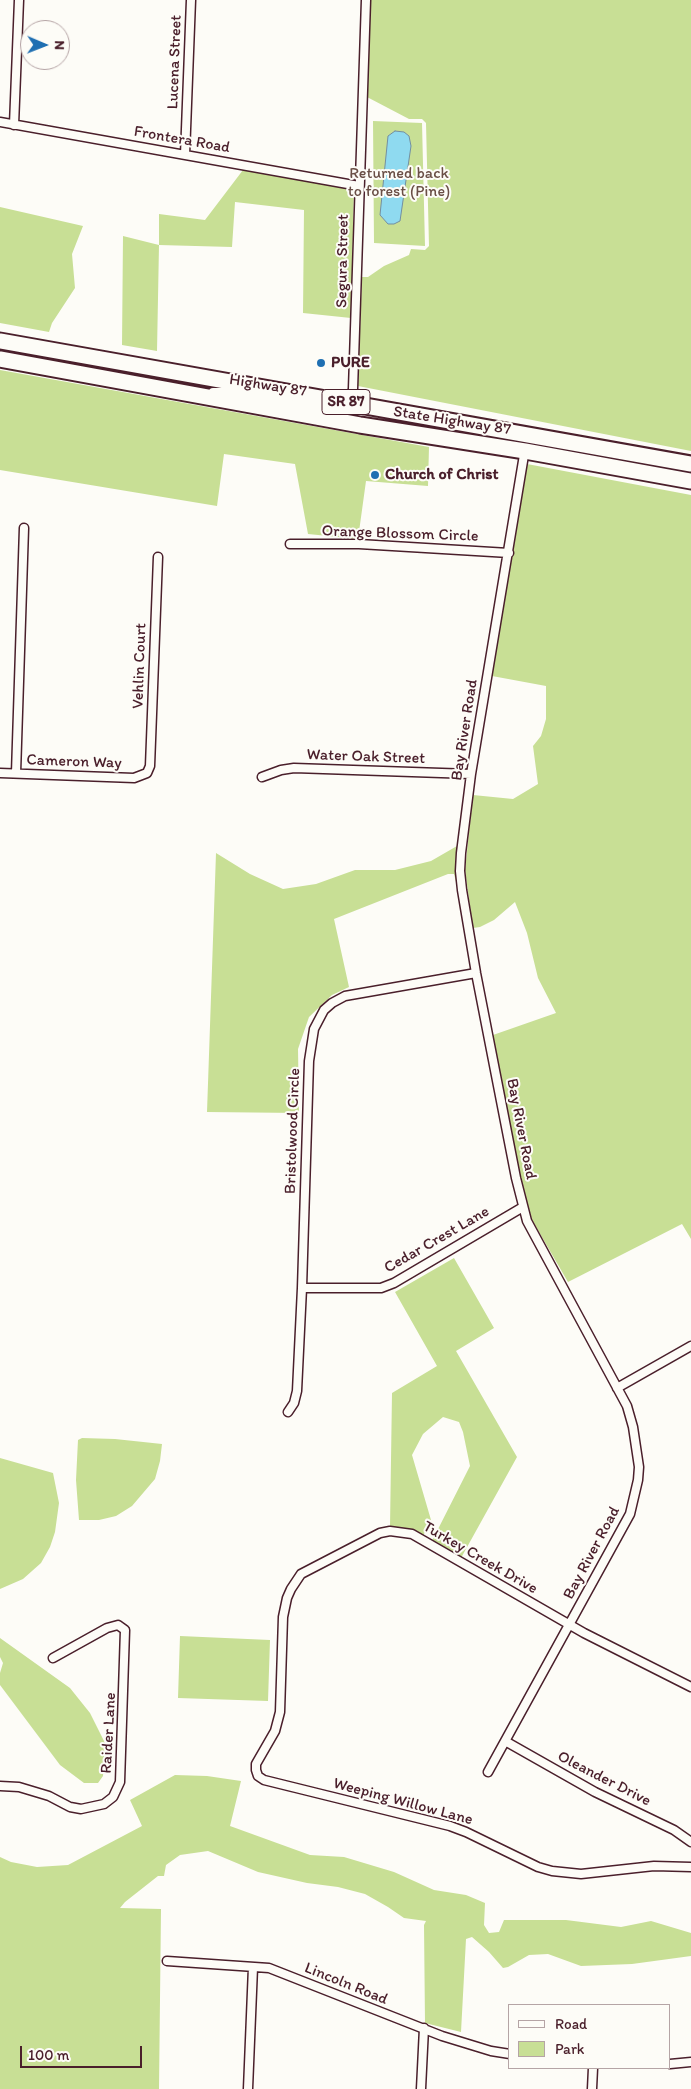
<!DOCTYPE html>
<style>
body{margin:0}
#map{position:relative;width:691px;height:2089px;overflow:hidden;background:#fdfcf7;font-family:Itim,sans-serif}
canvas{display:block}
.legend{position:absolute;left:508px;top:2004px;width:162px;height:65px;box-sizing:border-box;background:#fdfcf7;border:1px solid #b5a4a5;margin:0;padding:6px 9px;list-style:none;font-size:15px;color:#4a1f2b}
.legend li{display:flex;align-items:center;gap:10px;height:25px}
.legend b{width:25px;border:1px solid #b5a4a5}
.north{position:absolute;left:20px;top:20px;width:50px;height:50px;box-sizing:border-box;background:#fdfcf7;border:1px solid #b5a4a5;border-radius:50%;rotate:91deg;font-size:14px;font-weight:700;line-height:20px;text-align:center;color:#4a1f2b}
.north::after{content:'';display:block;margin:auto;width:18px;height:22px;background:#1f6fb2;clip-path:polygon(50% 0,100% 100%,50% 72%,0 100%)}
.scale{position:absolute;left:20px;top:2046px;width:122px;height:22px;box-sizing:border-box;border:2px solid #4a1f2b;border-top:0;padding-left:6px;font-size:15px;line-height:18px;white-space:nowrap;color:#4a1f2b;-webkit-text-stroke:4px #fdfcf7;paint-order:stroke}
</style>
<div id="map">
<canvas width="691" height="2089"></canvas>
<ul class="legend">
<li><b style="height:6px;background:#fdfcf7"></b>Road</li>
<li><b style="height:14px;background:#c8df95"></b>Park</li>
</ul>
<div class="north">N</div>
<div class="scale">100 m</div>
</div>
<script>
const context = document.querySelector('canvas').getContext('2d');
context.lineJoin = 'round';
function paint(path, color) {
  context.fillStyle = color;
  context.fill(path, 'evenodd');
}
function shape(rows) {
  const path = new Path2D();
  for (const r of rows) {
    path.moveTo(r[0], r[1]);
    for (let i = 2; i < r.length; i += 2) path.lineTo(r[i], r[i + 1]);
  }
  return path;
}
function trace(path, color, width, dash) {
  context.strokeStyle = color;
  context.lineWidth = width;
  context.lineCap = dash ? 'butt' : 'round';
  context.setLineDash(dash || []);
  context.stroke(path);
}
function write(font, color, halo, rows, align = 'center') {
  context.font = font + ' Itim,sans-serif';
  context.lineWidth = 4;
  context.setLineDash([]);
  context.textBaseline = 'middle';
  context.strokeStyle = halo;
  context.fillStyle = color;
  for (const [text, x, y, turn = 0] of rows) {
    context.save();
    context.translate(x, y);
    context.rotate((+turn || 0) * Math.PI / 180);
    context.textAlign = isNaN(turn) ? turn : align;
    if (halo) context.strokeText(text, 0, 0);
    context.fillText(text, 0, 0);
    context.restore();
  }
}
const green = shape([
 [370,0,691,0,691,451,358,386,362,277,368,277,384,266,409,255,411,249,425,250,429,246,426,123,422,119,409,119,367,97],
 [373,121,422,123,425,246,374,243],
 [243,170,354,189,351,318,303,313,304,210,235,202,232,247,159,245,157,351,122,345,123,236,159,245,159,214,205,220],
 [0,207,83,226,72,254,75,288,52,323,49,332,0,323],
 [0,370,429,447,428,486,366,481,358,539,308,534,295,464,224,454,217,506,0,470],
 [527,464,691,495,691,1239,682,1224,568,1282,532,1220,520,1177,493,1035,556,1013,538,978,527,933,515,902,494,920,480,927,473,928,465,870,473,795,513,799,538,784,533,746,541,736,546,719,546,686,492,676],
 [457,846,455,870,457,886,454,874,448,874,334,919,349,987,332,995,309,1017,298,1049,299,1113,207,1112,216,853,250,874,283,889,316,884,355,870,395,870,431,861],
 [454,1258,494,1328,456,1351,517,1457,461,1558,432,1541,470,1466,463,1432,459,1422,443,1417,423,1434,412,1455,431,1520,423,1536,415,1531,390,1527,392,1393,437,1366,395,1292],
 [82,1438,115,1439,162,1444,160,1461,155,1479,132,1506,116,1516,99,1520,79,1520,76,1480,78,1440],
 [0,1458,53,1473,59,1503,55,1532,50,1547,41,1563,23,1579,0,1589],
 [180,1636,270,1640,268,1701,178,1698],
 [0,1638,70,1688,90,1713,105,1743,103,1776,98,1783,84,1783,60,1765,0,1685,0,1673,3,1663,0,1657],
 [175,1775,207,1776,241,1781,230,1826,310,1855,344,1857,394,1872,434,1890,466,1895,485,1903,484,1925,489,1933,499,1932,504,1920,566,1920,621,1927,651,1921,691,1933,691,1956,632,1964,581,1966,548,1954,529,1955,508,1967,503,1968,489,1952,472,1937,466,1939,461,2032,425,2023,424,1925,426,1921,404,1918,388,1907,365,1894,338,1887,307,1883,258,1872,208,1851,180,1855,166,1865,164,1876,158,1876,125,1902,120,1908,161,1909,159,2089,0,2089,0,1857,11,1862,37,1867,68,1865,142,1826,130,1800]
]);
const water = shape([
 [395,131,404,132,409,136,411,146,400,221,394,224,388,224,380,215,388,136,395,131]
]);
const street = shape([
 [0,122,359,186],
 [14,125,19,0],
 [185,155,191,0],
 [213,392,228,392,336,411,348,407,353,389,366,0],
 [290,544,359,544,509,553],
 [0,773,134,778,147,773,150,766,158,557],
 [16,773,24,528],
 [262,777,281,770,294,768,471,774],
 [302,1288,381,1288,394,1283,523,1207],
 [617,1388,691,1346],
 [288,1412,294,1403,297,1391,302,1288,309,1061,314,1029,324,1010,332,1003,345,996,476,973],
 [691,1687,584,1633,412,1534,390,1531,380,1533,301,1574,291,1589,287,1598,283,1617,280,1712,275,1731,256,1764,256,1770,258,1776,264,1780,450,1826,466,1832,538,1867,552,1871,581,1874,654,1866,691,1867],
 [505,1741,595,1792,674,1830,691,1842],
 [488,1772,630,1514,638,1480,639,1467,633,1427,627,1406,527,1221,516,1178,476,973,462,890,460,871,461,853,471,774,525,449],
 [0,1786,19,1787,49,1796,70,1807,81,1809,104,1804,113,1797,120,1782,125,1630,118,1625,107,1628,53,1658],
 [167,1961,269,1968,442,2036,491,2051,510,2054],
 [670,2064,691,2062],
 [248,2089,253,1967],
 [421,2089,424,2028],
 [592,2089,593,2068]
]);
const highway = shape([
 [0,341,691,464],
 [0,359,360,425,525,451,691,481]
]);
const markers = [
 [321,363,5,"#1f6fb2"],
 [375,475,5,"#1f6fb2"]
];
const shields = [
 [346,402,48]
];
const shieldNames = [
 ["SR 87",346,402]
];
const streetNames = [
 ["Lucena Street",175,62,-88],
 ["Frontera Road",182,140,10],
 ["Segura Street",343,261,-89],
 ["Highway 87",268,386,9],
 ["State Highway 87",452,421,9],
 ["Orange Blossom Circle",400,534,2],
 ["Vehlin Court",140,666,-88],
 ["Bay River Road",465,730,-81],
 ["Water Oak Street",366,757,2],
 ["Cameron Way",74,762,2],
 ["Bay River Road",521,1129,79],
 ["Bristolwood Circle",293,1131,-88],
 ["Cedar Crest Lane",437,1240,-30],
 ["Bay River Road",592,1553,-62],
 ["Turkey Creek Drive",480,1558,30],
 ["Raider Lane",109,1733,-87],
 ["Oleander Drive",604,1779,27],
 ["Weeping Willow Lane",403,1802,15],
 ["Lincoln Road",346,1984,22]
];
const parkNames = [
 ["Returned back",399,174],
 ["to forest (Pine)",399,192]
];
const poiNames = [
 ["PURE",331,363],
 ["Church of Christ",385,475]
];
paint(green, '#c8df95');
paint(water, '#8fdaf0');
trace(water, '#738fa1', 1);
trace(street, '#4a1f2b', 11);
trace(highway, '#4a1f2b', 19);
trace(street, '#fdfcf7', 8);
trace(highway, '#fdfcf7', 15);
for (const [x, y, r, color] of markers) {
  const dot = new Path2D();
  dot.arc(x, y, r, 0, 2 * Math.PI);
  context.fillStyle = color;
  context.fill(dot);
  trace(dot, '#fdfcf7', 2);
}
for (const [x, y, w] of shields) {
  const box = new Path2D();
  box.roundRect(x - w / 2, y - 12.5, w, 25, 4);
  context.fillStyle = '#fdfcf7';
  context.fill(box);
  trace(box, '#4a1f2b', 1);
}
write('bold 15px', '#4a1f2b', null, shieldNames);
write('16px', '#4a1f2b', '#fdfcf7', streetNames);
write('16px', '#6a4f46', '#fdfcf7', parkNames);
write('bold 16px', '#4a1f2b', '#fdfcf7', poiNames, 'left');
</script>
